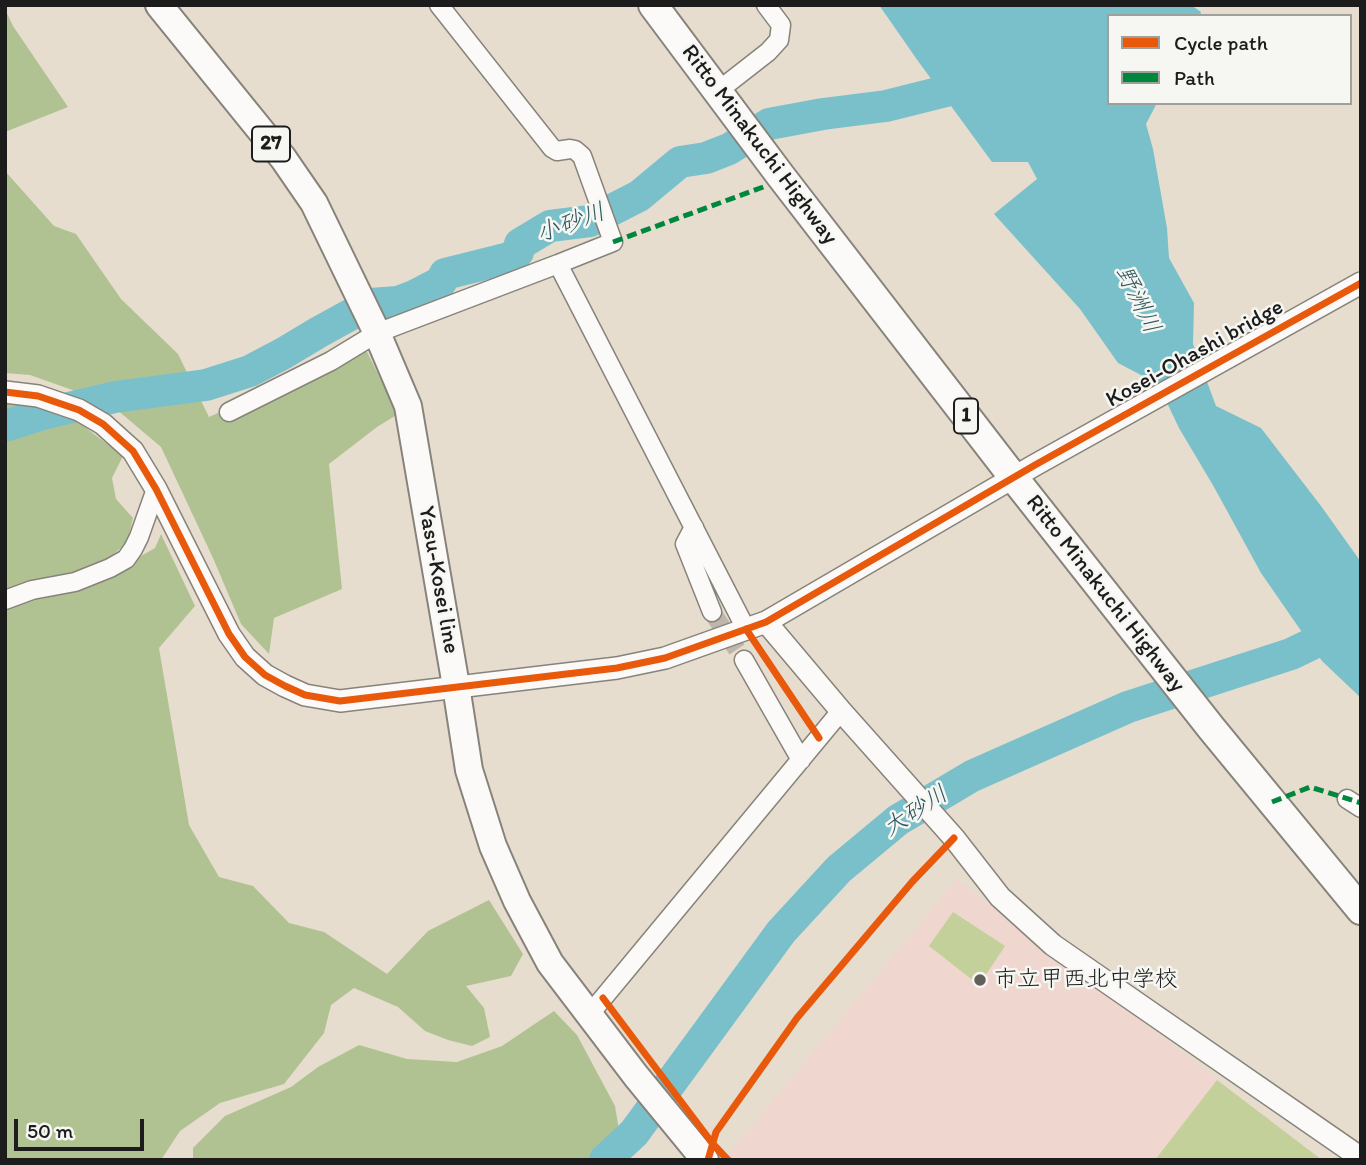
<!DOCTYPE html>
<meta charset="utf-8">
<style>
body{margin:0}
#map{position:relative;width:1366px;height:1165px;overflow:hidden;background:#e6ddce;font-family:Itim,sans-serif}
canvas{display:block}
.frame{position:absolute;inset:0;border:7px solid #1c1c1c;pointer-events:none}
.legend{position:absolute;left:1107px;top:14px;width:245px;height:91px;box-sizing:border-box;background:#f6f6f2;border:2px solid #9f9f9c;margin:0;padding:9px 12px;list-style:none;font-size:21px;color:#1c1c1c}
.legend li{display:flex;align-items:center;gap:14px;height:35px}
.legend b{width:35px;border:2px solid #9f9f9c}
.scale{position:absolute;left:14px;top:1119px;width:130px;height:32px;box-sizing:border-box;border:4px solid #1c1c1c;border-top:0;padding-left:9px;font-size:21px;line-height:24px;white-space:nowrap;color:#1c1c1c;-webkit-text-stroke:5px #f6f6f2;paint-order:stroke}
</style>
<div id="map">
<canvas width="1366" height="1165"></canvas>
<div class="frame"></div>
<ul class="legend">
<li><b style="height:9px;background:#e8590c"></b>Cycle path</li>
<li><b style="height:9px;background:#00873e"></b>Path</li>
</ul>
<div class="scale">50 m</div>
</div>
<script>
const context = document.querySelector('canvas').getContext('2d');
context.lineJoin = 'round';
function paint(path, color) {
  context.fillStyle = color;
  context.fill(path, 'evenodd');
}
function shape(rows) {
  const path = new Path2D();
  for (const r of rows) {
    path.moveTo(r[0], r[1]);
    for (let i = 2; i < r.length; i += 2) path.lineTo(r[i], r[i + 1]);
  }
  return path;
}
function trace(path, color, width, dash) {
  context.strokeStyle = color;
  context.lineWidth = width;
  context.lineCap = dash ? 'butt' : 'round';
  context.setLineDash(dash || []);
  context.stroke(path);
}
function write(font, color, halo, rows, align = 'center') {
  context.font = font + ' Itim,"Klee One",sans-serif';
  context.lineWidth = 5;
  context.setLineDash([]);
  context.textBaseline = 'middle';
  context.strokeStyle = halo;
  context.fillStyle = color;
  for (const [text, x, y, turn = 0] of rows) {
    context.save();
    context.translate(x, y);
    context.rotate((+turn || 0) * Math.PI / 180);
    context.textAlign = isNaN(turn) ? turn : align;
    if (halo) context.strokeText(text, 0, 0);
    context.fillText(text, 0, 0);
    context.restore();
  }
}
const built = shape([
 [957,879,1322,1160,728,1160,726,1157]
]);
const green = shape([
 [953,912,1005,946,979,985,929,946],
 [1217,1080,1322,1160,1155,1160]
]);
const forest = shape([
 [5,9,13,26,68,107,5,132],
 [5,171,54,226,76,234,121,299,178,354,209,417,365,348,398,414,377,427,329,464,342,589,274,618,269,654,241,624,213,558,161,447,109,403,30,375,5,373],
 [5,401,41,405,82,425,123,456,112,478,116,499,133,518,127,543,105,561,120,568,155,548,161,534,195,606,159,648,189,825,219,877,253,886,289,923,324,932,387,974,428,931,489,900,523,954,511,976,466,986,484,1008,490,1037,472,1046,448,1040,425,1031,398,1007,354,988,331,1005,324,1033,284,1084,220,1103,180,1131,161,1160,5,1160],
 [554,1011,577,1035,615,1106,624,1160,193,1160,193,1148,225,1116,291,1087,318,1067,359,1045,407,1059,457,1062,502,1046]
]);
const water = shape([
 [879,5,1191,5,1201,12,1200,16,1109,16,1109,103,1157,103,1146,124,1153,149,1167,228,1169,258,1194,303,1193,344,1216,406,1261,428,1321,506,1361,562,1361,698,1322,661,1261,573,1214,487,1179,428,1158,384,1118,363,1080,309,994,214,1037,179,1028,162,992,162,918,61]
]);
const river = shape([
 [5,426,43,414,115,397,206,385,250,371,284,353,319,332,370,304,398,302,414,296,441,282,445,274,509,258,518,252,520,244,550,226,590,221,639,196,680,162,706,158,729,149,769,124,823,114,886,106,982,82],
 [605,1160,634,1133,781,932,839,869,898,820,972,776,1128,707,1291,654,1347,627]
]);
const minorTunnel = shape([
 [712,612,744,660]
]);
const minor = shape([
 [439,5,552,148,557,151,570,149,575,150,582,156,613,242,558,264,746,629],
 [718,91,768,52,779,40,781,25,766,5],
 [229,412,331,361,377,333,558,264],
 [694,527,685,544,712,612],
 [5,600,32,590,75,582,110,568,126,559,133,549,139,537,156,489],
 [744,660,801,760],
 [1347,799,1361,808],
 [589,1015,841,711]
]);
const tertiary = shape([
 [5,392,38,396,79,410,103,424,133,451,156,489,229,634,245,657,265,675,285,686,305,695,340,701,617,668,665,658,766,622,1035,465,1361,283],
 [766,622,841,711,954,838,1000,897,1053,945,1361,1158]
]);
const primary = shape([
 [159,5,283,158,314,203,377,333,408,406,456,686,469,770,493,846,517,901,550,963,636,1076,705,1160]
]);
const trunk = shape([
 [653,5,780,175,1014,478,1212,729,1361,910]
]);
const quiet = shape([
 [613,242,766,186],
 [1272,802,1310,787,1361,803]
]);
const cycleway = shape([
 [5,392,38,396,79,410,103,424,133,451,156,489,229,634,245,657,265,675,285,686,305,695,340,701,617,668,665,658,766,622,1035,465,1361,283],
 [746,629,819,738],
 [603,998,713,1144,728,1160],
 [708,1160,716,1132,797,1018,912,882,954,838]
]);
const markers = [
 [980,980,7,"#63605a"]
];
const shields = [
 [271,144,38],
 [966,416,24]
];
const shieldNames = [
 ["27",271,144],
 ["1",966,416]
];
const streetNames = [
 ["Ritto Minakuchi Highway",759,145,53],
 ["Kosei-Ohashi bridge",1195,354,-29],
 ["Yasu-Kosei line",438,580,80],
 ["Ritto Minakuchi Highway",1105,594,52]
];
const poiNames = [
 ["市立甲西北中学校",994,980]
];
const waterNames = [
 ["小砂川",571,224,-20],
 ["野洲川",1137,300,64],
 ["大砂川",916,812,-33]
];
paint(built, '#efd6ce');
paint(green, '#c4d099');
paint(forest, '#b1c292');
paint(water, '#7ac0ca');
trace(river, '#7ac0ca', 32);
trace(minorTunnel, '#beb6aa', 18, [18, 9]);
trace(minor, '#87837b', 21);
trace(tertiary, '#87837b', 24);
trace(primary, '#87837b', 30);
trace(trunk, '#87837b', 32);
trace(minor, '#fbfaf8', 18);
trace(tertiary, '#fbfaf8', 21);
trace(primary, '#fbfaf8', 26);
trace(trunk, '#fbfaf8', 28);
trace(quiet, '#00873e', 5, [10, 5]);
trace(cycleway, '#e8590c', 7);
for (const [x, y, r, color] of markers) {
  const dot = new Path2D();
  dot.arc(x, y, r, 0, 2 * Math.PI);
  context.fillStyle = color;
  context.fill(dot);
  trace(dot, '#f6f6f2', 2.5);
}
for (const [x, y, w] of shields) {
  const box = new Path2D();
  box.roundRect(x - w / 2, y - 17.5, w, 35, 5);
  context.fillStyle = '#f6f6f2';
  context.fill(box);
  trace(box, '#1c1c1c', 2);
}
write('bold 21px', '#1c1c1c', null, shieldNames);
write('23px', '#1c1c1c', '#f6f6f2', streetNames);
write('23px', '#1c1c1c', '#f6f6f2', poiNames, 'left');
write('italic 24px', '#2f5961', '#f6f6f2', waterNames);
</script>
